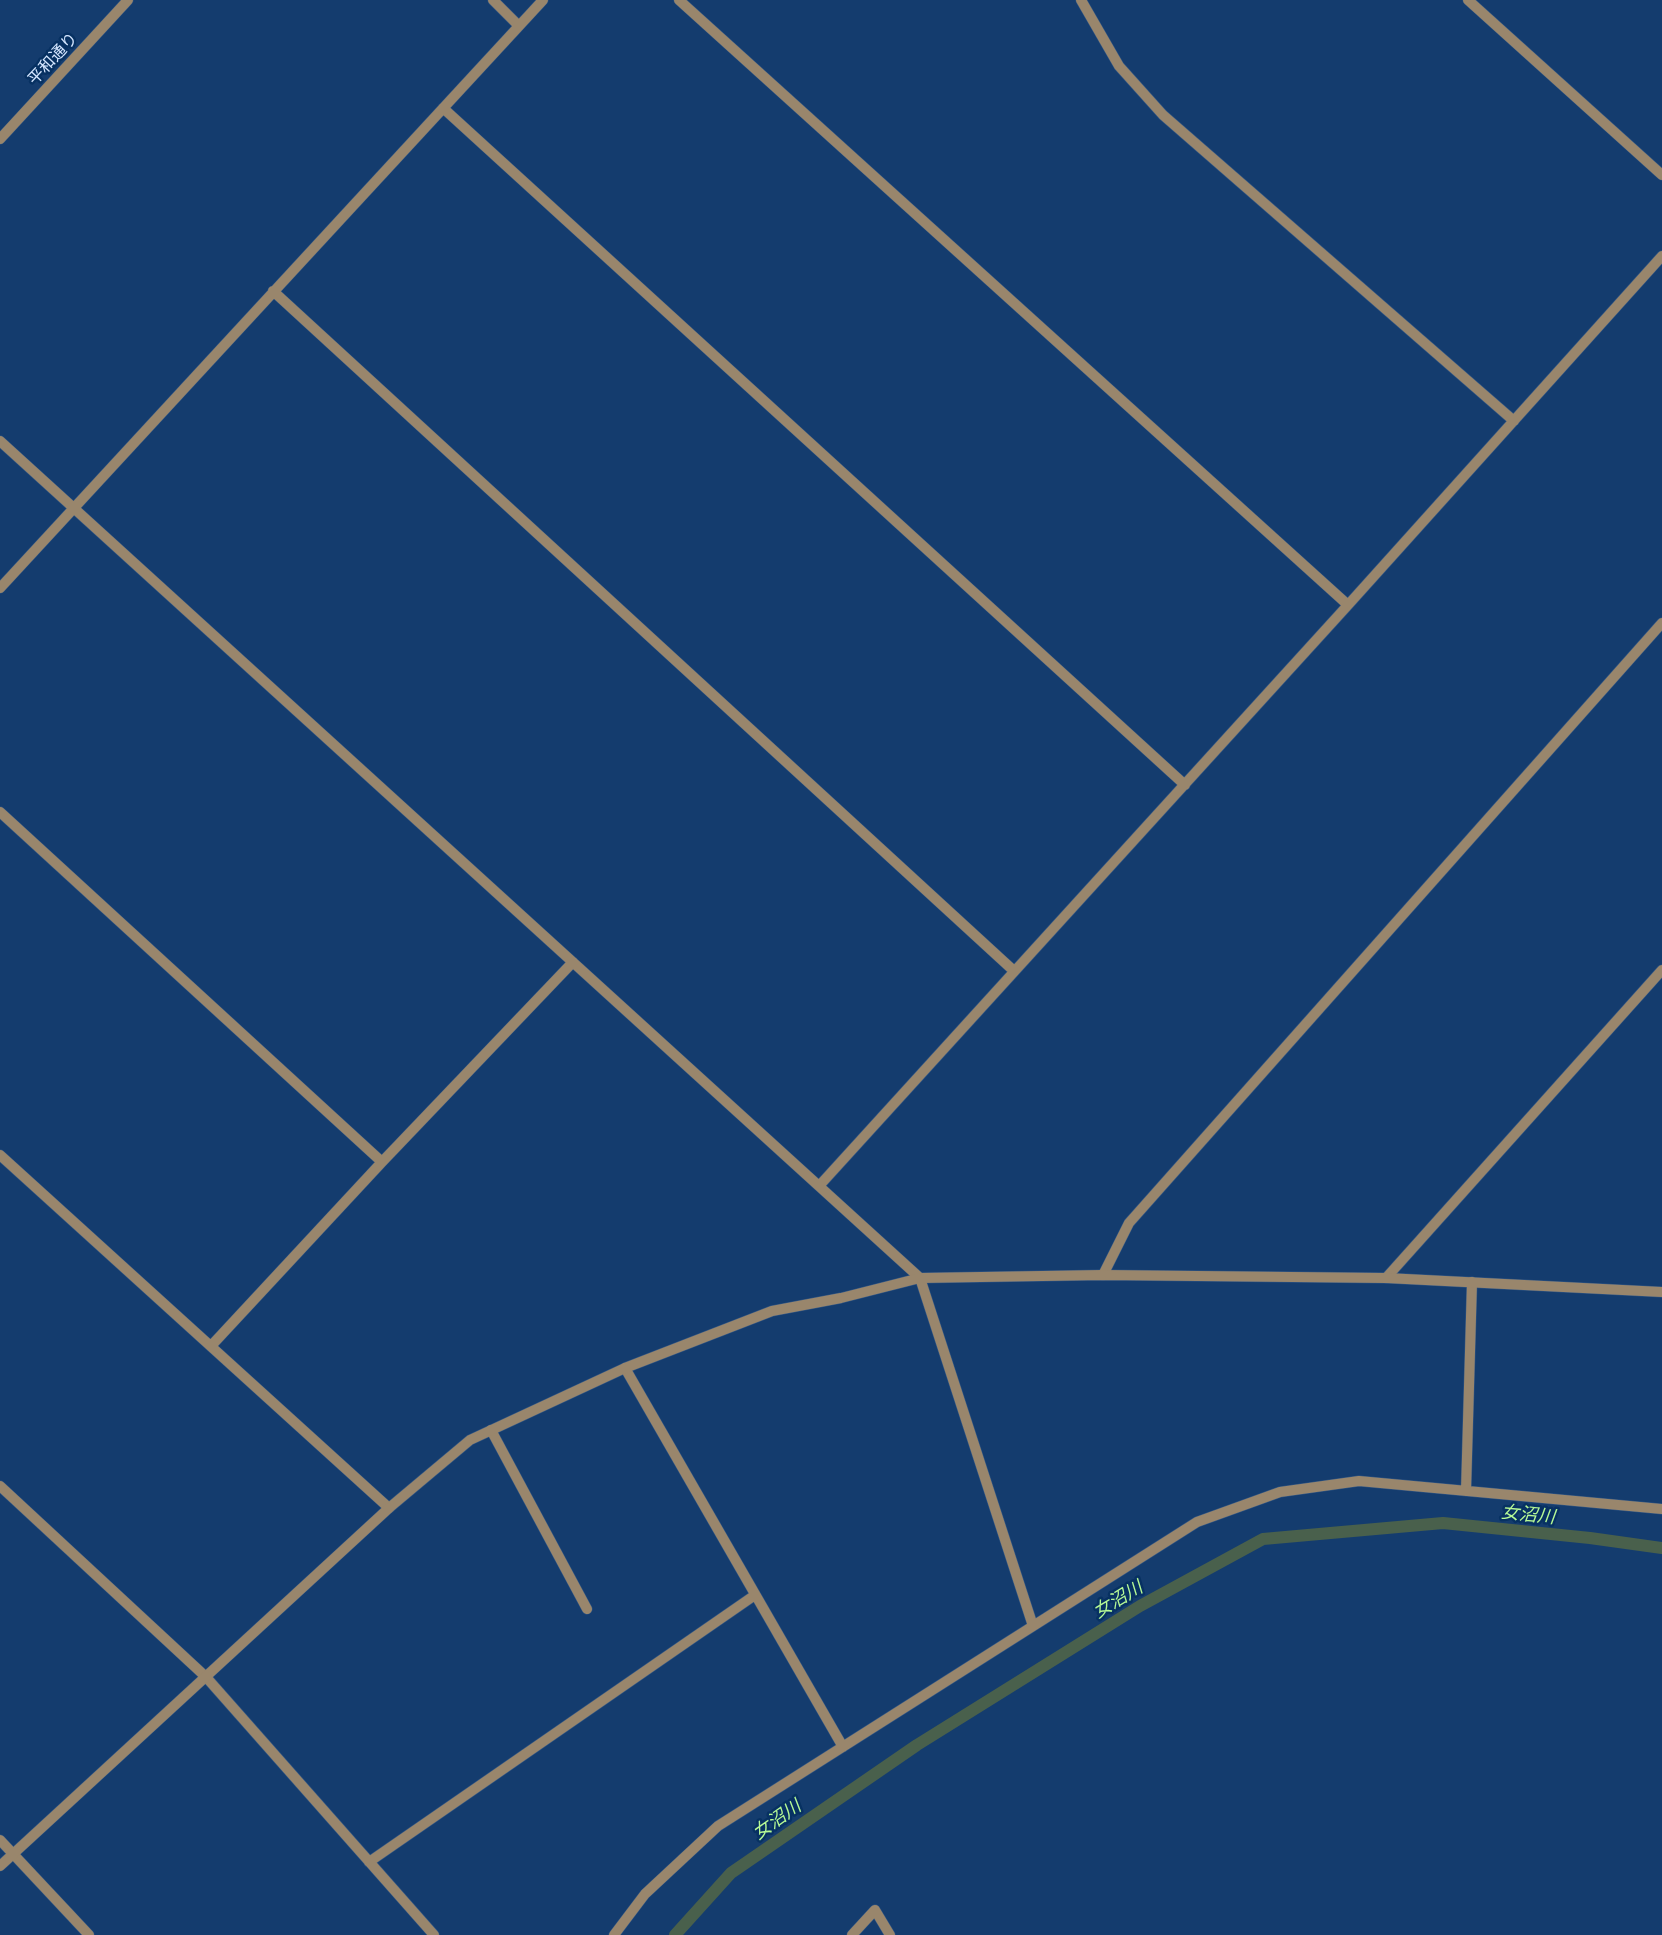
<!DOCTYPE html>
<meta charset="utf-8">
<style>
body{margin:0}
canvas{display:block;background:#143c6e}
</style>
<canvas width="1662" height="1935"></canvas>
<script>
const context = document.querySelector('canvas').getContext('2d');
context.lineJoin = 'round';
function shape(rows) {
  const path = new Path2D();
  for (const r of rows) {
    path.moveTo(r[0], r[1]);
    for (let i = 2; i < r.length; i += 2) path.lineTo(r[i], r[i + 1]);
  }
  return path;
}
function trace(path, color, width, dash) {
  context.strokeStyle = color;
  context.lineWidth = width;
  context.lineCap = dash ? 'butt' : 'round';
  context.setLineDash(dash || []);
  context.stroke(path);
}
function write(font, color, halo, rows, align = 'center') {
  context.font = font + ' Raleway,"Noto Sans JP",sans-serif';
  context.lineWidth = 5;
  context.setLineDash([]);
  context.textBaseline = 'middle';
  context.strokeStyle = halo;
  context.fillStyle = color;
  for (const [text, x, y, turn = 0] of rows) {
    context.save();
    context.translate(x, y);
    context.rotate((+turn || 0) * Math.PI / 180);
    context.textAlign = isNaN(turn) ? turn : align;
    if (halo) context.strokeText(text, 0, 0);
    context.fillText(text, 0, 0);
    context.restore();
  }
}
const stream = shape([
 [675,1935,731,1873,917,1745,1140,1606,1263,1539,1443,1523,1590,1538,1662,1548]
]);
const minor = shape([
 [493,0,519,26],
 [679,0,1348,605],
 [1081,0,1119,66,1163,115,1514,421],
 [443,108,1185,785],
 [273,291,1014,971],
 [0,441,920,1278,1033,1626],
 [0,588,543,0],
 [0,812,382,1162],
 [0,1155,389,1508],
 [819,1186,1348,605,1662,256],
 [1103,1275,1129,1223,1662,623],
 [1386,1278,1662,970],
 [211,1346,382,1162,573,962],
 [625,1368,843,1747],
 [491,1430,587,1609],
 [0,1486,206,1677,434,1935],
 [1466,1491,1472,1282],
 [0,1840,89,1935],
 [369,1862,755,1595],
 [614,1935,645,1894,718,1826,1197,1522,1280,1492,1359,1481,1662,1509],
 [852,1935,875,1910,890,1935]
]);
const tertiary = shape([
 [1468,0,1662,175],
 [0,139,128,0],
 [0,1866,389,1508,470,1440,625,1368,772,1311,841,1298,920,1278,1103,1275,1386,1278,1662,1292]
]);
const streetNames = [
 ["平和通り",53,59,-47]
];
const waterNames = [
 ["女沼川",1528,1515,6],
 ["女沼川",1118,1600,-31],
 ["女沼川",777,1820,-35]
];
trace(stream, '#49604c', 12);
trace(minor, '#335785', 11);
trace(tertiary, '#335785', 11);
trace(minor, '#99866c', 10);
trace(tertiary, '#99866c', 10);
write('16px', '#d4e6ff', '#073162', streetNames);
write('italic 18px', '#b7fa96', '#073162', waterNames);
</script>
